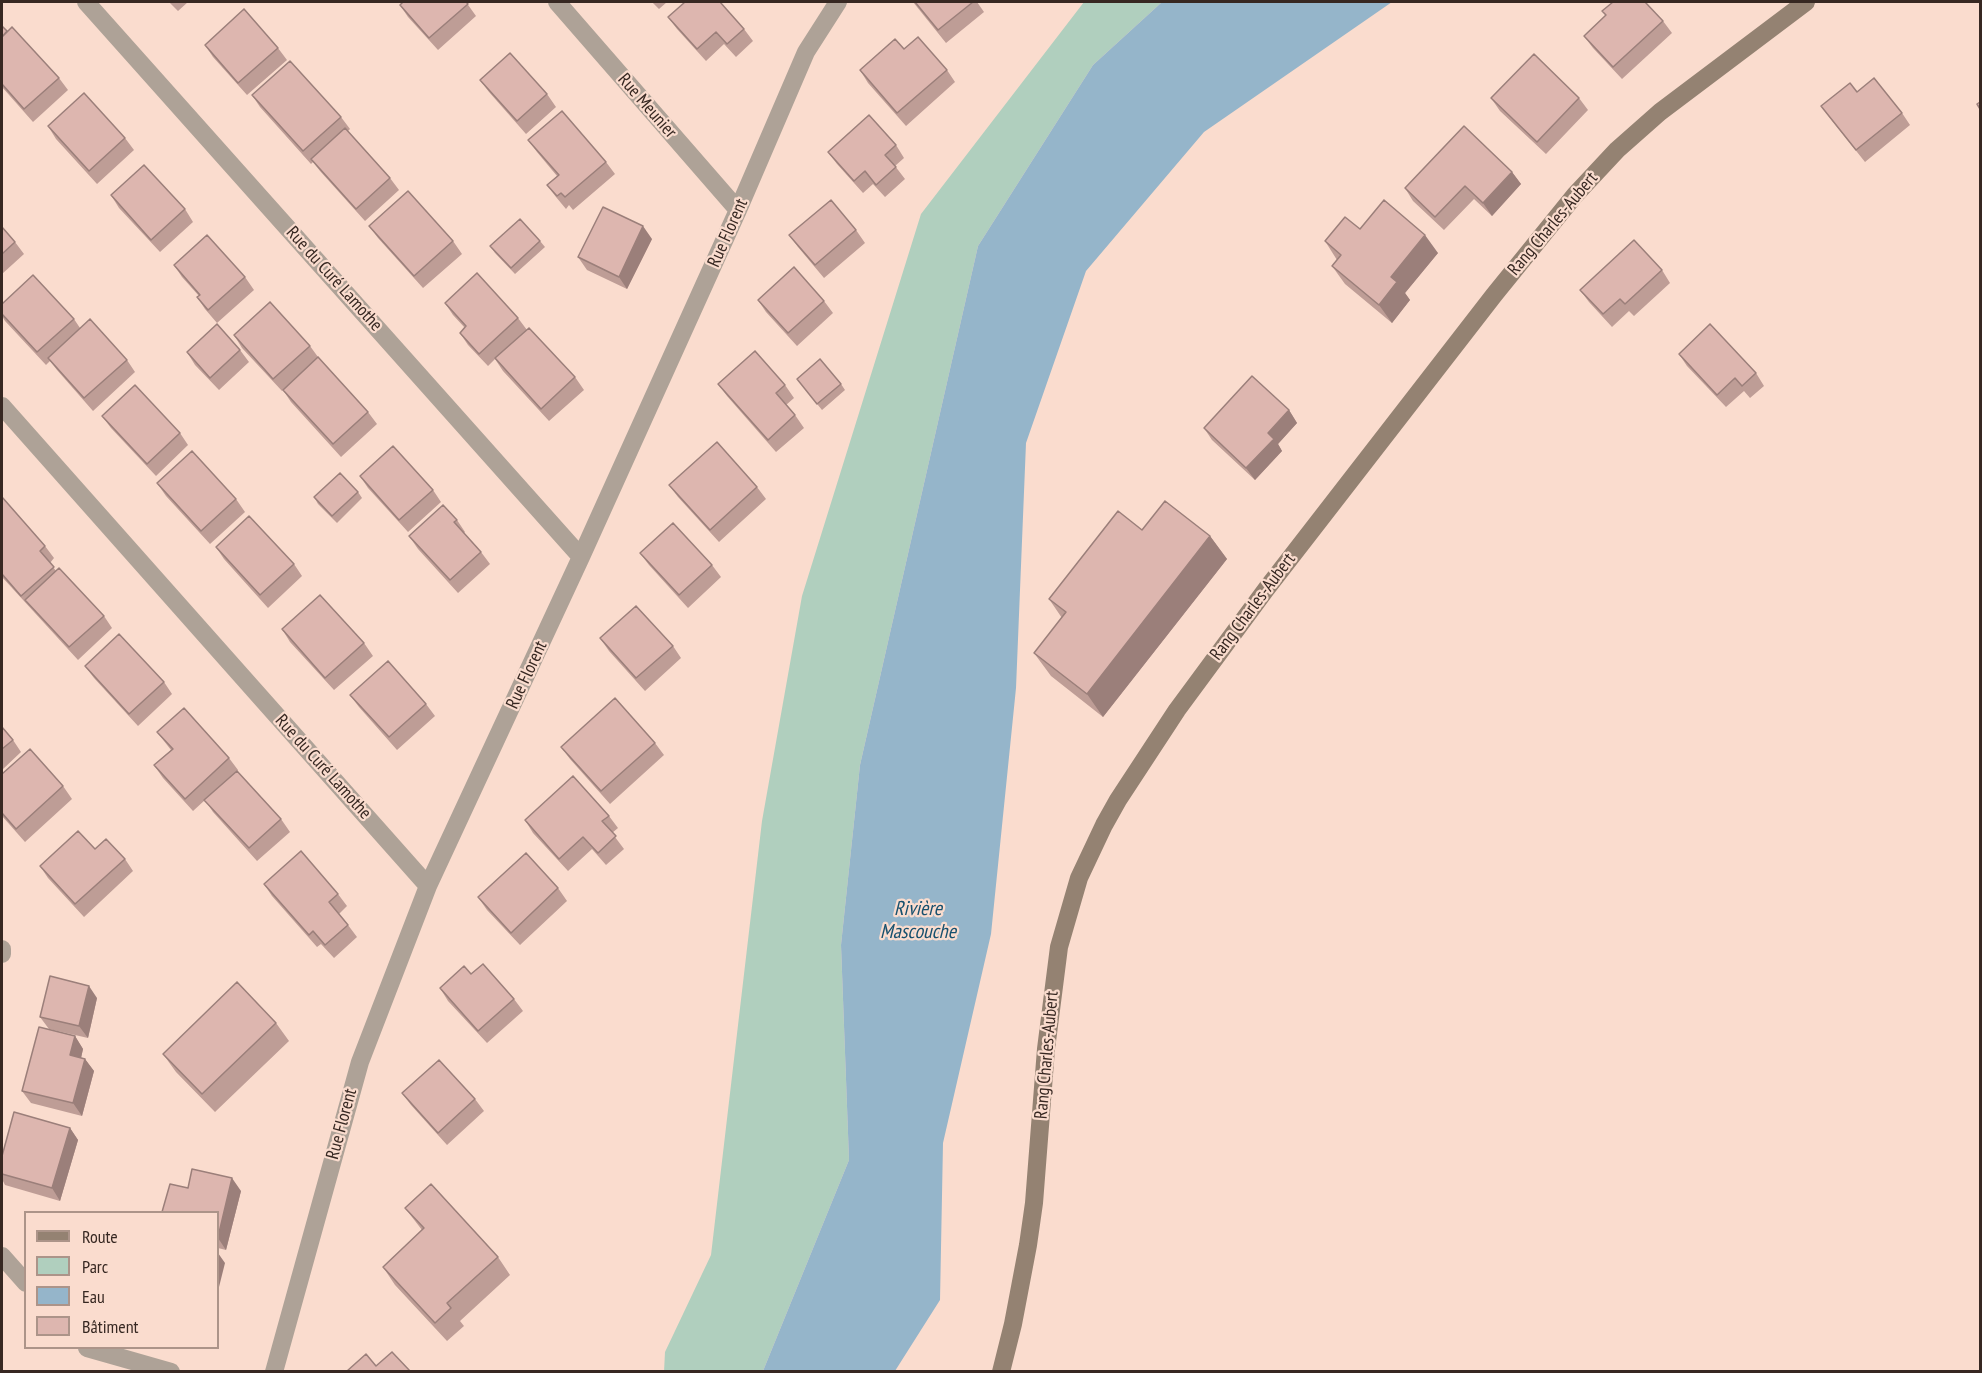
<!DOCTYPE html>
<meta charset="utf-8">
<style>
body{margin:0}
#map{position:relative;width:1982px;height:1373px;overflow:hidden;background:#fadcce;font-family:"PT Sans Narrow",sans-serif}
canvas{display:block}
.frame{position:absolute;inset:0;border:3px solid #372822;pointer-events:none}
.legend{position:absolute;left:24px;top:1211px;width:195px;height:138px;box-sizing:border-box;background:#fadcce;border:2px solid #ac9489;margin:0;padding:8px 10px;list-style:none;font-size:18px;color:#372822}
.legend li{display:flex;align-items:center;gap:12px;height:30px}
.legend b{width:30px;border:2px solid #ac9489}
</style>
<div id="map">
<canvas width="1982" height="1373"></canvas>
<div class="frame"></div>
<ul class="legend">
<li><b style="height:8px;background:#948272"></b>Route</li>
<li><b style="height:16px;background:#b0cfbe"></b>Parc</li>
<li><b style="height:16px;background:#95b5ca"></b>Eau</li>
<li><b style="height:16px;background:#ddb6af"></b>Bâtiment</li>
</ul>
</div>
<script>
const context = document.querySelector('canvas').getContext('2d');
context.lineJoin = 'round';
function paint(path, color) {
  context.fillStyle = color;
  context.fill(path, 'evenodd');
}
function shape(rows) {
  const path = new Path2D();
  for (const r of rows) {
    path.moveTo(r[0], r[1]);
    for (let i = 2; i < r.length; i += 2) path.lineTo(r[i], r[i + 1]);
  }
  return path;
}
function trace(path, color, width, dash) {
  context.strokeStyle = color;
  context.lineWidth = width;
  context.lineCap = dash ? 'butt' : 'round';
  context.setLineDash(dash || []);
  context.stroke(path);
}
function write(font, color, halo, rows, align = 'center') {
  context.font = font + ' "PT Sans Narrow",sans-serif';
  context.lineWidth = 4.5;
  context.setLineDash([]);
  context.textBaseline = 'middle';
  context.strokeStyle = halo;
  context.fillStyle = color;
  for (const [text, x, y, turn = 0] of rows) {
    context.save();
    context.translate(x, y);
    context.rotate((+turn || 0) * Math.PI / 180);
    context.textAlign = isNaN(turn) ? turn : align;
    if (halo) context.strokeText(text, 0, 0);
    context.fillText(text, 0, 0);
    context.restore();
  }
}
const green = shape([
 [1084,2,1162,2,1093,65,978,246,860,765,841,945,849,1160,763,1371,664,1372,665,1352,711,1255,762,821,802,596,921,214]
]);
const water = shape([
 [1162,2,1392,2,1204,132,1086,271,1026,443,1016,688,991,934,943,1143,940,1300,895,1371,763,1371,849,1160,841,945,860,765,978,246,1093,65]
]);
const street = shape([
 [86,2,581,557],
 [557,2,738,210],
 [2,406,428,886],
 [2,949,2,954],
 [2,1256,26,1283],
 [87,1348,171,1372],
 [274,1372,360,1062,428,886,581,557,738,210,806,52,838,2]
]);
const secondary = shape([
 [1001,1372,1013,1324,1028,1245,1034,1203,1046,1049,1059,947,1079,878,1104,825,1118,800,1177,710,1267,588,1494,295,1575,195,1617,150,1660,112,1806,2]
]);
const wall = shape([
 [169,2,188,2,178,11],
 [466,2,476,16,438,50,408,17,400,5],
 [652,2,667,2,659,9],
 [913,2,977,2,984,12,946,43],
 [1602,11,1663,21,1672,33,1622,79,1593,48,1584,36,1606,16],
 [668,17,744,29,753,41,736,57,724,44,706,61,677,29],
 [2,26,59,78,68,90,33,122,2,87],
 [205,45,278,48,287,60,247,95,213,57],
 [904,49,947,70,955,82,906,126,868,83,860,70],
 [480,80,547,94,556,107,526,134,489,92],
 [1857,92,1902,113,1910,125,1865,162,1830,118,1821,106],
 [252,95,341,117,350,129,348,131,390,178,399,190,365,221,320,171,313,162,311,164,260,107],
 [1491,98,1579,98,1588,110,1546,154,1500,111],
 [48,126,125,138,134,150,97,184,56,139],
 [528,140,606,162,615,174,573,210,569,205,566,209,556,197,547,185,557,176,537,152],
 [896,145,904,158,895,166,905,179,885,197,873,184,863,193,837,164,828,152],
 [1512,172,1521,184,1492,216,1474,199,1444,230,1413,201,1405,188],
 [111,195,185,209,193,222,160,252,119,208],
 [369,226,453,241,462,254,423,288,378,238],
 [2,227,15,242,24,254,2,274],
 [1360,229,1438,253,1405,293,1410,300,1392,323,1345,284,1332,266,1337,260,1325,241],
 [856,230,865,243,824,278,798,247,789,235],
 [652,239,627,289,587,270,578,257],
 [540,241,545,247,515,274,495,253,490,246],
 [174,265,245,277,254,290,217,323,205,309,197,297,199,296,182,277],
 [1662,270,1670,283,1634,316,1629,311,1612,327,1589,302,1580,290],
 [758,300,824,301,833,313,797,346,766,312],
 [445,303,518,318,527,330,575,377,584,390,549,421,503,371,495,359,488,366,468,345,460,333,465,328,453,315],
 [2,304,74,319,80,328,127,360,135,372,93,411,57,370,50,361,46,365,5,321,2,316],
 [234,335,310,346,318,357,368,412,377,424,341,457,291,402,283,390,282,391,242,348],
 [240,350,249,362,219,390,195,365,187,352],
 [1679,354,1756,373,1764,386,1750,398,1744,391,1726,407,1687,366],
 [797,379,841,384,845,390,822,410],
 [718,384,785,385,794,398,786,405,795,415,804,428,776,452,727,396],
 [1289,410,1297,423,1278,444,1282,451,1255,480,1212,440,1204,428],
 [102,416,180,433,188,445,156,476,111,428],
 [360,476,433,490,441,502,408,532,368,488],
 [157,483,236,499,245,512,210,544,166,496],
 [669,485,757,487,766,499,719,542,678,497],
 [358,492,362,498,337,523,318,504,314,497],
 [2,497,45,546,54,558,50,563,56,571,104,616,112,628,78,660,2,577],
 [457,520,465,532,464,533,481,552,490,564,458,593,418,549,409,536],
 [1142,530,1210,536,1227,559,1103,717,1051,676,1034,653,1062,618,1049,599],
 [216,547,294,564,302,576,268,608,224,559],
 [640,553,712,565,721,577,688,608,649,565],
 [282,629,364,643,373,656,334,690,290,642],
 [600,638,673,646,681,658,645,691,609,651],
 [85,666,164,682,172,694,138,726,94,678],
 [350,695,426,704,435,716,397,750,359,707],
 [2,727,13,740,21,752,2,770],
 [157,732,229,758,238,770,237,771,281,819,290,832,257,861,213,812,205,800,193,811,163,778,154,765,171,750],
 [655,743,664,755,610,804,570,759,561,747],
 [2,774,63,786,72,799,25,842,2,816],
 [609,816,618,828,612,833,624,849,606,865,592,849,568,871,533,833,525,820],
 [95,849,125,859,133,871,84,917,48,878,40,866],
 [264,884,338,894,347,906,339,914,348,925,357,937,334,958,321,944,317,947,272,896],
 [558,888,567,901,520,945,487,910,478,897],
 [440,988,514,999,523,1011,487,1043,448,1001],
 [97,998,88,1038,49,1029,40,1017],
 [276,1023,289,1041,215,1112,176,1072,163,1054],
 [75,1036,83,1049,81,1058,85,1059,94,1071,82,1116,31,1103,22,1091],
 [402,1093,475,1099,484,1111,447,1145,411,1105],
 [70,1128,78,1140,60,1201,5,1185,2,1179,2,1156],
 [188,1188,241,1191,226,1250,218,1248,218,1212],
 [405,1208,498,1257,510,1275,460,1321,464,1326,447,1341,395,1285,383,1267,422,1230]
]);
const shadedWall = shape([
 [1512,172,1521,184,1492,216,1483,203],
 [643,226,652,239,627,289,619,277],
 [1425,235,1438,253,1405,293,1410,300,1392,323,1379,305,1391,277],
 [1289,410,1297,423,1278,444,1282,451,1255,480,1246,468,1268,433],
 [1210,536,1227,559,1103,717,1087,694],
 [89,986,97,998,88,1038,79,1026],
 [75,1036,83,1049,79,1067,70,1055],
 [85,1059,94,1071,82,1116,73,1103],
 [70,1128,78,1140,60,1201,52,1188],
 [232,1178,241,1191,226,1250,218,1238],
 [218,1253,225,1263,218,1291]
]);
const building = shape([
 [403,2,466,2,468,4,429,38,400,5,403,2],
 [685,2,720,2,744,29,727,44,716,32,697,49,668,17,685,2],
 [915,2,973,2,938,30,915,2],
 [1613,2,1645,2,1663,21,1613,67,1584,36,1606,15,1602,11,1613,2],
 [244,9,278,48,238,83,205,45,244,9],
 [2,26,7,31,2,37,2,26],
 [12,27,59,78,24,109,2,84,2,37,12,27],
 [918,37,947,70,897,113,860,70,895,39,904,49,918,37],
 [510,53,547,94,517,121,480,80,510,53],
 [1534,54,1579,98,1537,142,1491,98,1534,54],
 [290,61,341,117,303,151,252,95,290,61],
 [1874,78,1902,113,1856,150,1821,106,1850,83,1857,92,1874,78],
 [84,93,125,138,89,171,48,126,84,93],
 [1980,102,1980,109,1977,104,1980,102],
 [562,111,606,162,565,197,561,193,557,196,547,185,559,175,528,140,562,111],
 [869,115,896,145,885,155,896,167,876,185,865,171,854,181,828,152,869,115],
 [1464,126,1512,172,1483,203,1465,186,1435,217,1405,188,1464,126],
 [345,128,390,178,356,209,311,159,345,128],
 [144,165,185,209,151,240,111,195,144,165],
 [408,191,453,241,414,276,369,226,408,191],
 [831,200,856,230,815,265,789,235,831,200],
 [1384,200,1425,235,1391,277,1397,282,1379,305,1332,266,1341,255,1325,241,1345,217,1360,229,1384,200],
 [603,207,643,226,619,277,578,257,603,207],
 [520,219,540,241,511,268,490,246,520,219],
 [2,227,15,242,2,254,2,227],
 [207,235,245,277,208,310,197,297,200,295,174,265,207,235],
 [1634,240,1662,270,1625,304,1620,299,1603,314,1580,290,1634,240],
 [794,267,824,301,788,333,758,300,794,267],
 [477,273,518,318,479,354,460,333,466,326,445,303,477,273],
 [33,275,74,319,37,352,2,314,2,304,33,275],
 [270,302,310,346,273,379,234,335,270,302],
 [90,319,127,360,84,398,48,358,90,319],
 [217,324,240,350,210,378,187,352,217,324],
 [1710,324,1756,373,1742,386,1735,378,1717,395,1679,354,1710,324],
 [529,328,575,377,541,409,495,358,529,328],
 [755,351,785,385,776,393,795,415,768,440,718,384,755,351],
 [318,357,368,412,333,444,283,390,318,357],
 [820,359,841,384,817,404,797,379,820,359],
 [1252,376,1289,410,1268,433,1274,439,1246,468,1204,428,1252,376],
 [135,385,180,433,147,464,102,416,135,385],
 [717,442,757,487,710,530,669,485,717,442],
 [393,446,433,490,399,520,360,476,393,446],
 [192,451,236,499,201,531,157,483,192,451],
 [340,473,358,492,332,516,314,497,340,473],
 [2,497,45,546,40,551,54,567,21,596,2,574,2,497],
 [1165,501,1210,536,1087,694,1034,653,1066,612,1049,599,1118,511,1142,530,1165,501],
 [443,505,457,520,454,522,481,552,450,580,409,536,443,505],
 [249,516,294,564,260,595,216,547,249,516],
 [673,523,712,565,679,595,640,553,673,523],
 [59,568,104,616,69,647,25,600,59,568],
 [320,595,364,643,325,678,282,629,320,595],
 [636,606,673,646,636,678,600,638,636,606],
 [119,634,164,682,129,714,85,666,119,634],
 [388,661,426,704,389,737,350,695,388,661],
 [615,698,655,743,601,791,561,747,615,698],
 [184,708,229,758,185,799,154,765,173,749,157,732,184,708],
 [2,727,13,740,2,749,2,727],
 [30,749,63,786,16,829,2,813,2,774,30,749],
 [237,771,281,819,249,848,204,800,237,771],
 [573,776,609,816,602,821,616,836,598,853,583,837,559,859,525,820,573,776],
 [78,831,95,849,106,839,125,859,75,904,40,866,78,831],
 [301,851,338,894,329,902,348,925,325,945,313,931,309,935,264,884,301,851],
 [526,853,558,888,511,933,478,897,526,853],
 [483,964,514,999,478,1031,440,988,464,966,471,974,483,964],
 [50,976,89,986,79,1026,40,1017,50,976],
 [237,982,276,1023,202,1094,163,1054,237,982],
 [39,1027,75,1036,70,1055,85,1059,73,1103,22,1091,39,1027],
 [439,1060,475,1099,438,1133,402,1093,439,1060],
 [14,1112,70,1128,52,1188,2,1174,2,1156,14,1112],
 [192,1169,232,1178,218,1237,218,1212,162,1212,170,1184,188,1188,192,1169],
 [431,1184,498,1257,447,1303,451,1308,435,1323,383,1267,424,1228,405,1208,431,1184],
 [392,1352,410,1371,347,1371,366,1354,376,1366,392,1352]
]);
const streetNames = [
 ["Rue Meunier",647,106,49],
 ["Rang Charles-Aubert",1553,224,-50],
 ["Rue Florent",728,233,-66],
 ["Rue du Curé Lamothe",334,279,48],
 ["Rang Charles-Aubert",1253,607,-53],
 ["Rue Florent",527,675,-65],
 ["Rue du Curé Lamothe",323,767,48],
 ["Rang Charles-Aubert",1047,1055,-85],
 ["Rue Florent",342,1124,-75]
];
const waterNames = [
 ["Rivière",918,909],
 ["Mascouche",918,932]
];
paint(green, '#b0cfbe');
paint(water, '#95b5ca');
trace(street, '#aea297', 18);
trace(secondary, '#948272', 18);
paint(wall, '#be9d96');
paint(shadedWall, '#9b7f7a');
paint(building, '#ddb6af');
trace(building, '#9b7f7a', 1.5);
write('18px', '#372822', '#fadcce', streetNames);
write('italic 20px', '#17506e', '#fadcce', waterNames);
</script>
